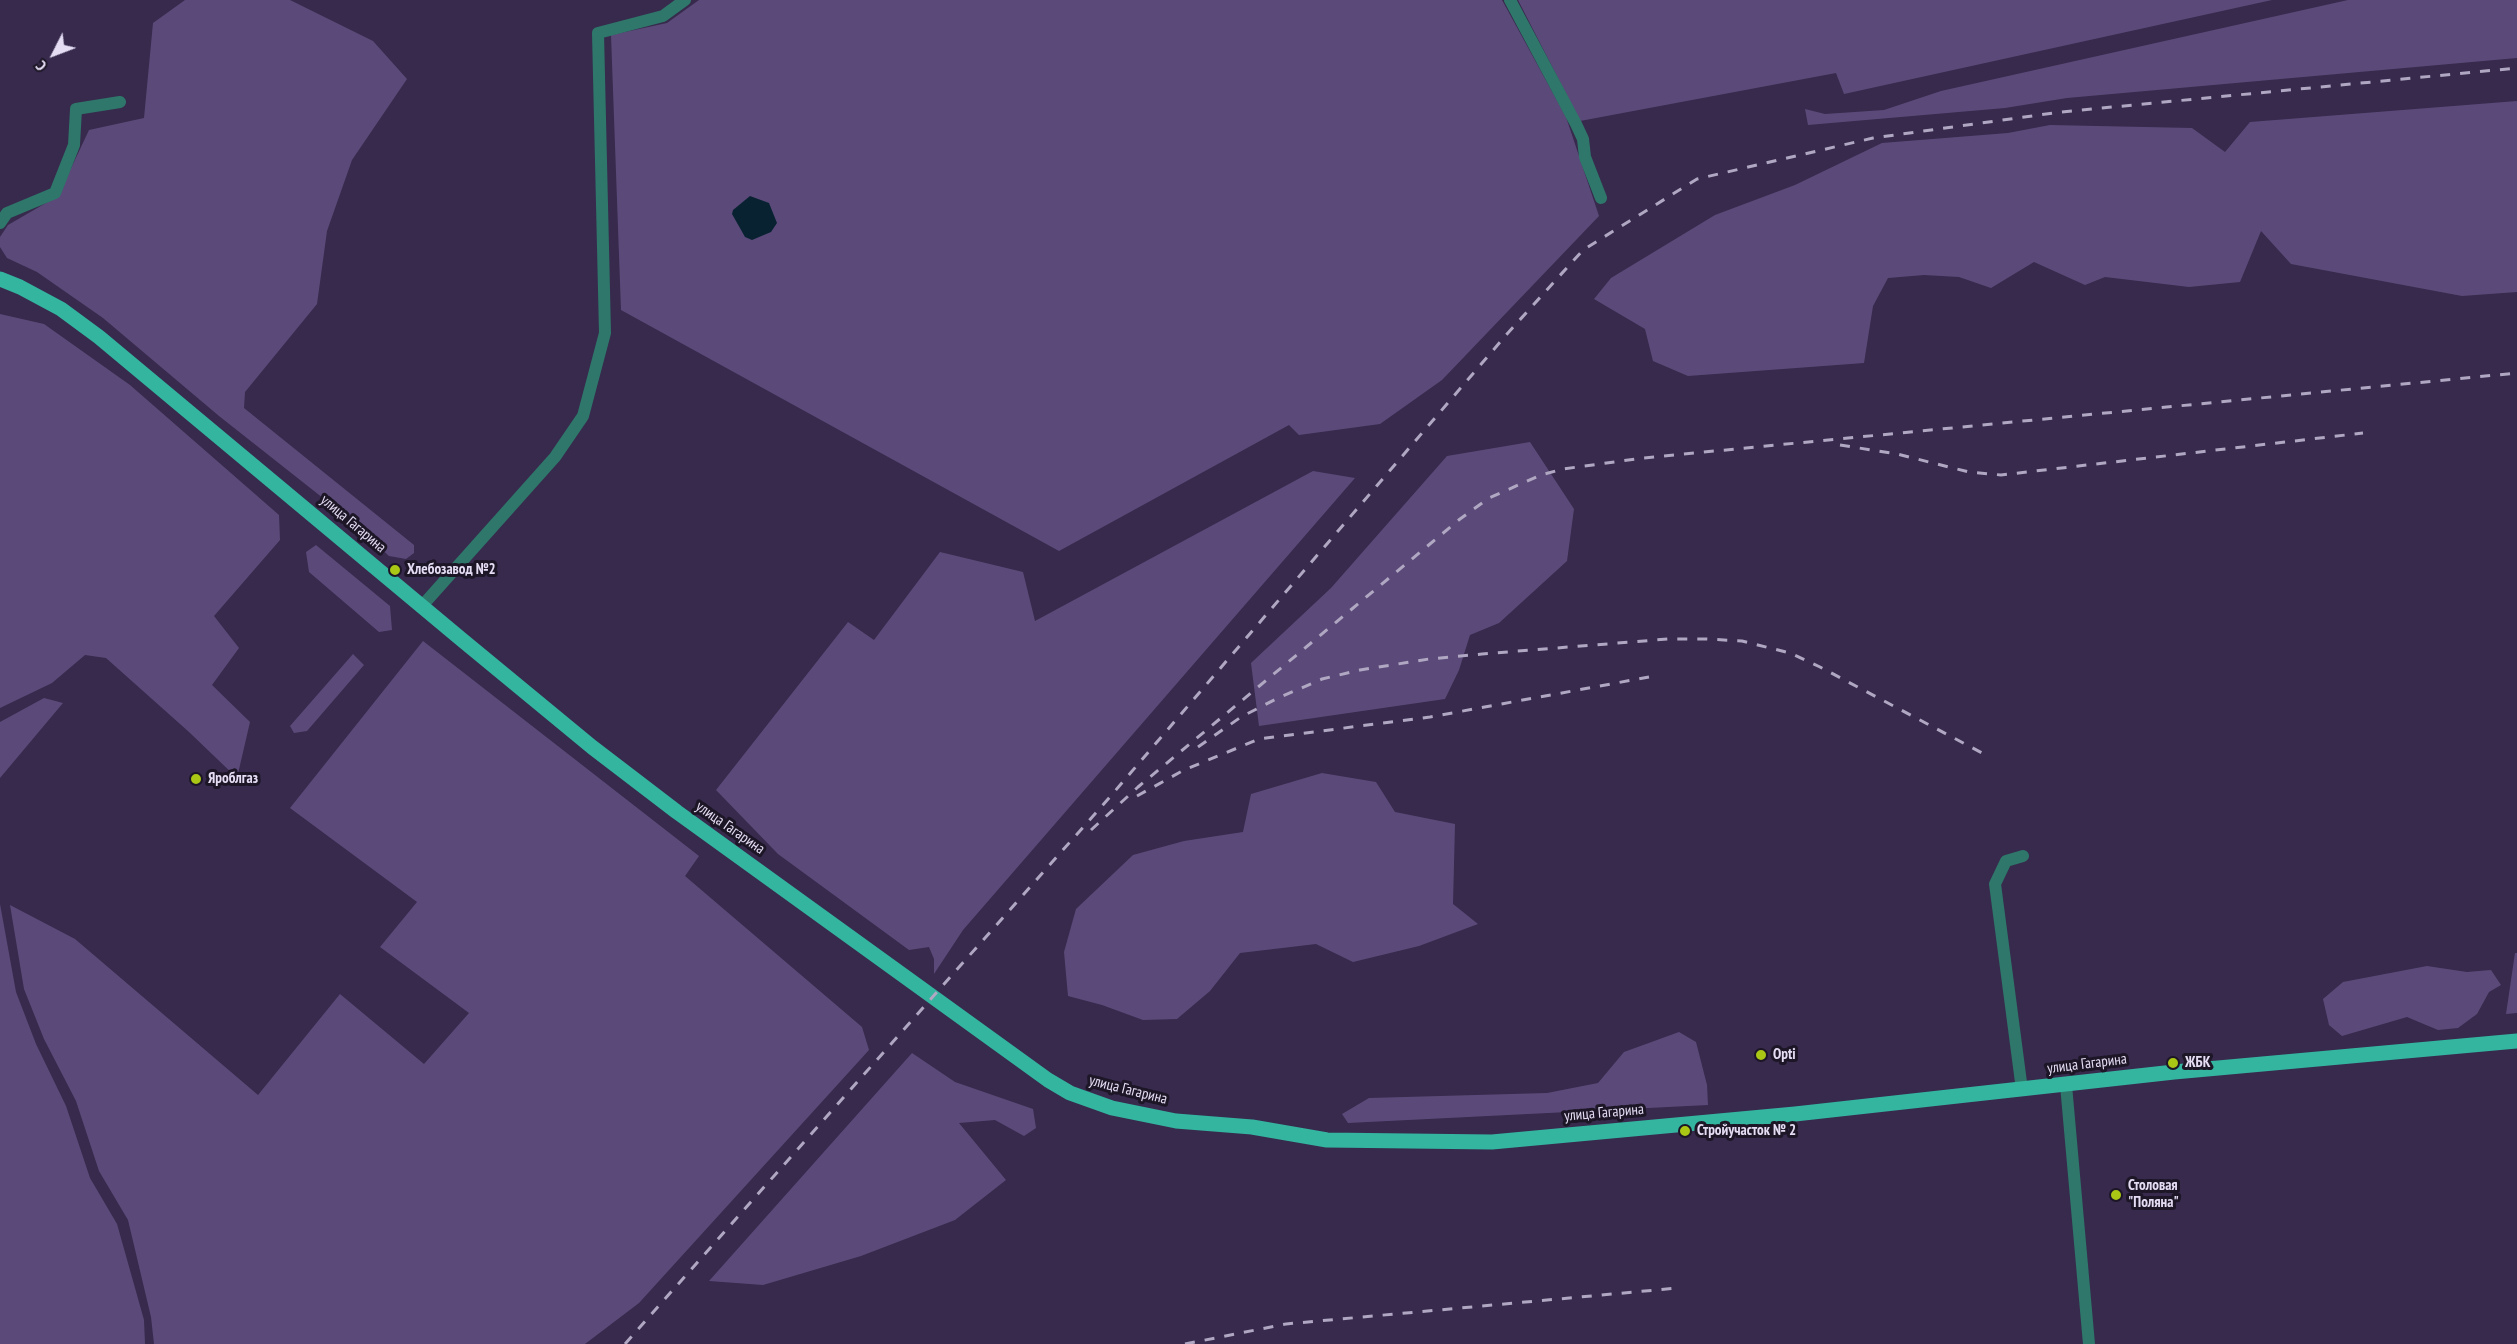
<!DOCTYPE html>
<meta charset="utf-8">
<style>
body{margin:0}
#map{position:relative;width:2517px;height:1344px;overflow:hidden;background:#372a4d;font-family:"PT Sans Narrow",sans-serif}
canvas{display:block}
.north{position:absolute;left:24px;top:24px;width:60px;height:60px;-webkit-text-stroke:4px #1c1626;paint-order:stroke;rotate:228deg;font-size:16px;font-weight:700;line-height:24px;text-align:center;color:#e4ddf4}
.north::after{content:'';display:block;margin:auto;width:21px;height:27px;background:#e4ddf4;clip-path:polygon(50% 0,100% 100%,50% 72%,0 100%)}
</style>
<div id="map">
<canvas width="2517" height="1344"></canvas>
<div class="north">С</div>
</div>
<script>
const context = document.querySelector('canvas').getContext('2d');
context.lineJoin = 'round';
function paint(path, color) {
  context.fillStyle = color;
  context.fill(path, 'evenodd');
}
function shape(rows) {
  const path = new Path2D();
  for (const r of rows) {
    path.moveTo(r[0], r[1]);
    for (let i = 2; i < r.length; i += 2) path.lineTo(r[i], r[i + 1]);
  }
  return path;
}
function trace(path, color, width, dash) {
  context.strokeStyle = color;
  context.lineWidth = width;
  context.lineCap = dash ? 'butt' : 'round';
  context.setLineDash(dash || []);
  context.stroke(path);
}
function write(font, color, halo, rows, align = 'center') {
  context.font = font + ' "PT Sans Narrow",sans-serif';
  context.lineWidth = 6;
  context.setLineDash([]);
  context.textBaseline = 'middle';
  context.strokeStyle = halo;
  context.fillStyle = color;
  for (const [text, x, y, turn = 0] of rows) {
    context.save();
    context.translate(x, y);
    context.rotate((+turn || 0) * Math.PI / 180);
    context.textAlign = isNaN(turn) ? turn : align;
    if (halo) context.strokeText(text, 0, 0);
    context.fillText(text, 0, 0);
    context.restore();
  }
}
const green = shape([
 [185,0,290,0,373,41,407,79,352,160,327,231,317,304,245,392,244,408,414,545,414,553,406,559,389,556,347,517,219,416,103,318,37,272,7,258,0,247,0,237,8,225,58,196,89,130,144,118,153,23],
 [699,0,1502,0,1566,117,1599,216,1442,380,1380,424,1299,435,1289,425,1059,551,621,310,611,35,667,23],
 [1518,0,2272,0,1844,94,1836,73,1580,121],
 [2348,0,2517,0,2517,58,2067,98,2005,108,1808,125,1805,109,1825,114,1884,110,1941,91],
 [2517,101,2517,292,2462,296,2291,264,2261,231,2240,282,2189,287,2105,277,2085,285,2034,262,1991,288,1959,277,1924,275,1888,278,1873,306,1864,363,1688,376,1653,361,1645,329,1594,299,1611,278,1715,215,1795,185,1882,143,2008,133,2050,125,2192,128,2225,152,2250,122],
 [0,314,44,324,130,385,279,515,280,540,214,616,239,648,212,685,250,722,237,778,189,732,106,658,85,655,52,683,0,708],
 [1530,442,1574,509,1567,561,1499,623,1470,635,1459,670,1445,699,1259,726,1251,663,1331,588,1447,456],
 [1313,471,1355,478,963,930,934,974,934,959,929,947,909,950,778,854,716,790,848,622,874,640,940,552,1023,572,1035,621],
 [316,545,390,606,392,630,379,632,309,572,306,552],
 [423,641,699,856,685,876,862,1027,869,1050,639,1303,585,1344,154,1344,151,1317,128,1220,99,1171,76,1101,44,1039,24,989,10,905,75,939,258,1095,340,994,424,1064,469,1013,380,947,417,902,290,808],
 [353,654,364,665,307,731,294,733,290,726],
 [44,698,63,703,0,778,0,722],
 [1322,773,1376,782,1395,812,1455,824,1453,904,1478,924,1419,946,1353,962,1316,944,1240,953,1210,991,1177,1019,1143,1020,1102,1005,1068,996,1064,952,1076,909,1133,855,1184,841,1243,832,1251,794],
 [0,904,16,992,36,1044,66,1106,90,1178,117,1224,144,1320,145,1344,0,1344],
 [2515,953,2517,953,2517,1013,2506,1014],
 [2427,966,2467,972,2491,970,2501,985,2489,992,2477,1014,2458,1028,2438,1030,2407,1017,2342,1036,2329,1025,2323,999,2343,982],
 [1679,1032,1696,1042,1707,1085,1708,1105,1348,1123,1342,1114,1369,1098,1547,1093,1598,1083,1624,1052],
 [912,1053,955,1082,1033,1109,1036,1128,1024,1136,995,1120,959,1123,1006,1180,955,1220,861,1256,763,1285,709,1281]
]);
const water = shape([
 [750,196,769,203,777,223,771,232,752,240,745,237,732,214,733,210]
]);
const minor = shape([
 [1510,0,1576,124,1583,139,1585,157,1601,198],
 [0,223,7,213,55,193,74,145,76,109,120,102],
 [422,606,555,457,583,416,605,333,598,33,663,16,685,0],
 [2066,1085,2089,1344],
 [2022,1090,1995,884,2006,861,2023,856]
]);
const major = shape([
 [0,279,20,287,61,309,99,337,461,639,592,747,677,812,1048,1080,1070,1093,1112,1108,1176,1121,1252,1127,1327,1140,1492,1142,1795,1114,2174,1072,2517,1041]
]);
const rail = shape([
 [1840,445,1897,454,1969,472,2001,475,2363,433],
 [1198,747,1241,717,1276,699,1322,679,1360,670,1429,659,1482,654,1668,639,1707,639,1742,641,1790,653,1820,667,1984,754],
 [1137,796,1184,770,1259,739,1430,717,1649,677],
 [1091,830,1138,787,1460,519,1489,498,1541,475,1563,469,1643,458,2517,373],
 [625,1344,1109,798,1507,334,1583,250,1697,179,1873,138,2061,112,2517,68],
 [1185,1344,1286,1324,1678,1288]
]);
const markers = [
 [395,570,6,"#abc716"],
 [196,779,6,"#abc716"],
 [1761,1055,6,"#abc716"],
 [2173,1063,6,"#abc716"],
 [1685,1131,6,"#abc716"],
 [2116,1195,6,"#abc716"]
];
const streetNames = [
 ["улица Гагарина",353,524,40],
 ["улица Гагарина",730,828,35],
 ["улица Гагарина",2087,1064,-7],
 ["улица Гагарина",1128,1090,14],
 ["улица Гагарина",1604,1113,-5]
];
const poiNames = [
 ["Хлебозавод №2",407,570],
 ["Яроблгаз",208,779],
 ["Opti",1773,1055],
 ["ЖБК",2185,1063],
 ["Стройучасток № 2",1697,1131],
 ["Столовая",2128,1186],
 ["\"Поляна\"",2128,1203]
];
paint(green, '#5b4a79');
paint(water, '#092232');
trace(minor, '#2e776a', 12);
trace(major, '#34b5a0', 15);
trace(rail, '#b0a7c2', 3, [10, 10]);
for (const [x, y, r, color] of markers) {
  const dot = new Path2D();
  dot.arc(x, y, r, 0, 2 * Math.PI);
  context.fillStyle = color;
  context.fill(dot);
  trace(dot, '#1c1626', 2);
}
write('15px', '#e4ddf4', '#1c1626', streetNames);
write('bold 15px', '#e4ddf4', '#1c1626', poiNames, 'left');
</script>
